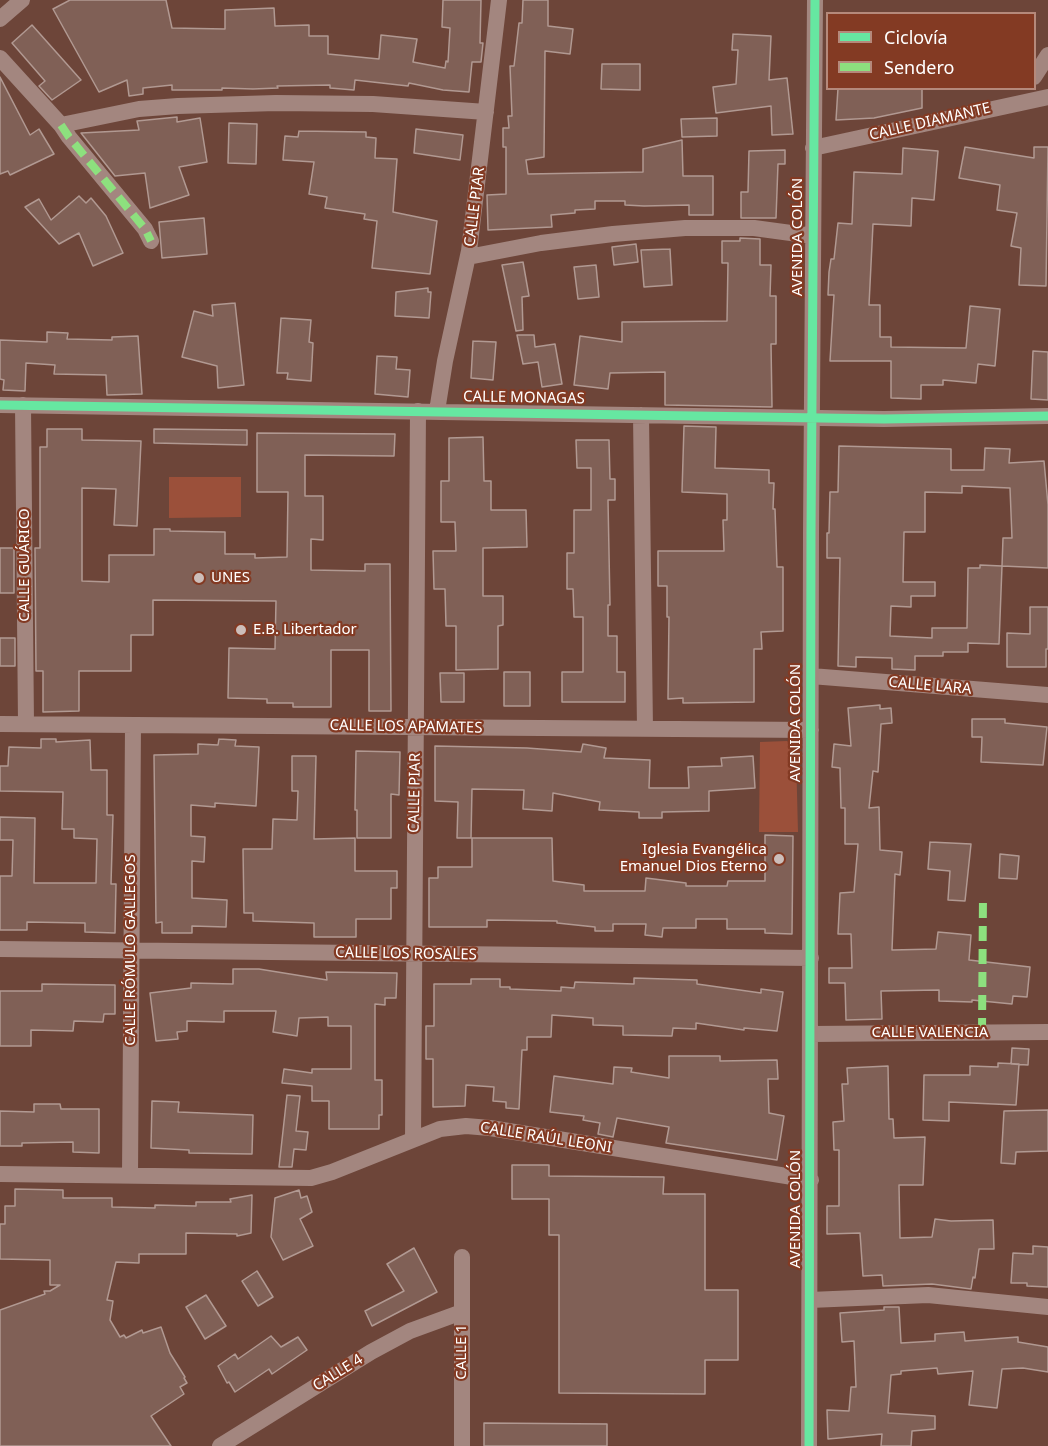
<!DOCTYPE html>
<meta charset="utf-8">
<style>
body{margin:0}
#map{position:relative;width:1048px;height:1446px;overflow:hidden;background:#6d4539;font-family:"Noto Sans",sans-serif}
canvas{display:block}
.legend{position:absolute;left:826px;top:12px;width:210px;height:78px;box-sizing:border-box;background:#833a23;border:2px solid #b5897b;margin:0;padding:8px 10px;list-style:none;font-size:18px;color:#fff}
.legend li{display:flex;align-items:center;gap:12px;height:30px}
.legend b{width:30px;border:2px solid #b5897b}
</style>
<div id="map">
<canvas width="1048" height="1446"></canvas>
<ul class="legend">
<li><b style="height:8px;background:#66e7a1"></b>Ciclovía</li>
<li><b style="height:8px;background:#8de07e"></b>Sendero</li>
</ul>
</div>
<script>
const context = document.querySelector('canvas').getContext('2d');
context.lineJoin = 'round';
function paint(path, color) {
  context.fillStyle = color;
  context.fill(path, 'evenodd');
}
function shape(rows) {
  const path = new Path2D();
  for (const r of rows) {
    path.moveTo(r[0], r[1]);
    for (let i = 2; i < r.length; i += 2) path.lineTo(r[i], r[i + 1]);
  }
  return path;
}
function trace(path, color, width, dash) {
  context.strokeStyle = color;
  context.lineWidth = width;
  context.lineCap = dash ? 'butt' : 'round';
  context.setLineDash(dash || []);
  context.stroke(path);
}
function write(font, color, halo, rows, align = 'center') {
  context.font = font + ' "Noto Sans",sans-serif';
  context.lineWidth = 4.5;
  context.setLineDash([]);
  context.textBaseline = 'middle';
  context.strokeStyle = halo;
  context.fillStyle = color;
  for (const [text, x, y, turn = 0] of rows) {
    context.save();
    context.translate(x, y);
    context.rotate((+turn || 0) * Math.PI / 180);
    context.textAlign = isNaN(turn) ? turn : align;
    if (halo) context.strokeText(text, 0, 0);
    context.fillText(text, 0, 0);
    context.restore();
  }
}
const green = shape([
 [169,477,241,477,241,517,169,518],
 [787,741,795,747,796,754,798,832,759,832,760,742]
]);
const building = shape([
 [70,0,166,0,172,28,225,29,225,10,274,8,275,26,309,25,309,36,328,36,328,54,379,59,381,35,417,39,413,62,445,68,446,61,448,62,450,28,442,27,443,0,481,0,480,43,483,43,481,62,472,62,469,92,443,90,409,83,408,86,355,80,354,90,330,88,330,85,277,86,278,88,253,89,222,88,222,90,172,90,172,85,143,88,143,94,129,96,127,80,99,92,53,9,70,0],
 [523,0,548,0,548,26,573,29,570,54,545,51,544,157,526,160,528,174,643,172,643,149,682,140,683,176,713,176,713,215,689,215,689,205,644,206,625,205,625,201,595,201,595,209,575,210,575,213,551,215,552,227,488,230,487,195,506,194,506,147,503,147,503,128,509,128,508,116,512,116,510,66,514,66,519,23,522,23,523,0],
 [32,25,81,80,52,100,39,86,45,81,12,43,32,25],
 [733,34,771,36,769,80,787,78,793,134,772,135,771,106,716,113,713,87,736,84,738,50,732,50,733,34],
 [602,64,640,64,640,90,601,89,602,64],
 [0,77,30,135,39,129,54,154,10,175,8,171,0,174,0,77],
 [838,88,922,88,922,108,874,118,836,120,838,88],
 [177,117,177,122,200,118,207,162,179,167,189,195,150,208,145,173,115,176,81,133,139,130,137,121,177,117],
 [717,118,717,136,682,137,681,119,717,118],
 [229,123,257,124,256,164,228,163,229,123],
 [416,129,463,135,460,160,414,153,416,129],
 [299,131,366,132,366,137,376,138,375,158,397,159,393,212,437,221,430,274,372,268,377,221,364,219,365,214,325,208,327,197,309,194,314,162,283,160,285,136,298,137,299,131],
 [965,147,1034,158,1034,147,1048,147,1046,286,1019,285,1021,248,1011,246,1017,213,997,210,1000,185,959,178,965,147],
 [903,148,938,151,934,200,912,198,911,226,873,224,869,305,880,305,880,337,891,337,891,347,966,348,970,306,1000,309,995,366,978,364,976,383,943,380,943,385,921,385,921,399,891,398,891,361,830,361,834,295,828,295,829,272,831,259,834,259,838,223,852,224,854,172,902,174,903,148],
 [785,150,785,164,778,164,776,218,741,218,741,192,748,192,749,151,785,150],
 [79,196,86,203,91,198,106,216,123,253,93,266,79,233,59,244,25,207,39,199,51,220,79,196],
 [204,218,207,254,162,258,159,222,204,218],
 [740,238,760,239,760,265,771,265,770,296,776,296,776,344,771,344,772,407,665,405,665,372,610,373,608,389,574,385,580,336,622,342,622,322,727,321,728,263,722,263,722,241,740,241,740,238],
 [636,244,638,262,614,265,612,247,636,244],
 [670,249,672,285,644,287,641,250,670,249],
 [523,262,529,296,522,297,523,330,516,331,502,265,523,262],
 [596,265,599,297,578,299,574,267,596,265],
 [428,288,428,292,431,292,429,318,395,316,396,292,428,288],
 [235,303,244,385,218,388,217,366,182,357,194,311,213,316,212,305,235,303],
 [281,318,311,320,309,342,313,343,311,381,287,379,288,373,277,373,281,318],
 [47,332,68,333,67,339,112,340,112,337,138,336,142,394,107,395,106,375,54,374,55,365,26,363,25,391,3,390,4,380,0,379,0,340,47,342,47,332],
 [517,335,534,335,535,347,555,344,562,384,542,387,538,362,523,364,517,335],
 [473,341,496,342,493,380,471,378,473,341],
 [1033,351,1048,352,1048,400,1031,399,1033,351],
 [377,356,397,357,396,369,410,370,408,397,375,394,377,356],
 [684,426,716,427,715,468,769,470,769,483,774,483,773,509,775,509,777,567,783,567,783,631,761,632,762,649,754,649,754,702,683,703,683,698,668,699,669,617,667,617,667,586,658,586,658,551,724,551,723,520,727,520,727,494,682,492,684,426],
 [47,429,82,429,82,440,141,441,137,526,114,525,116,489,82,488,82,581,109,582,109,555,154,555,154,529,170,529,170,531,225,532,225,554,255,554,255,558,287,557,288,492,257,492,257,433,395,434,394,456,305,455,305,496,323,496,323,540,311,539,311,570,365,571,365,564,390,564,391,711,369,711,369,650,331,650,331,707,293,707,293,703,267,703,267,699,228,698,229,648,275,649,276,601,153,600,153,635,131,635,131,671,79,671,79,711,43,712,43,671,36,671,35,548,40,548,40,447,47,447,47,429],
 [154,429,247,430,247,445,154,443,154,429],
 [483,437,484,481,491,481,491,510,526,510,527,547,483,548,483,596,503,596,503,625,498,626,498,669,456,670,456,626,446,626,445,589,434,589,433,551,456,551,455,522,441,522,441,481,449,481,449,438,483,437],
 [576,440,609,440,610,479,615,479,615,500,608,500,610,605,608,605,608,636,617,636,617,672,625,672,625,702,562,702,562,672,583,672,583,617,574,617,573,589,567,589,567,553,574,553,574,510,591,510,591,468,577,468,576,440],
 [839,446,951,449,951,470,984,470,985,448,1010,449,1009,463,1044,461,1048,505,1048,568,1002,566,999,644,968,643,968,652,943,652,943,656,915,656,915,670,892,669,892,658,856,657,856,667,838,666,840,558,827,558,827,533,829,533,830,492,838,492,839,446],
 [962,486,1010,488,1012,538,1003,538,1002,566,980,565,980,568,968,568,967,628,932,628,932,638,890,636,891,606,911,607,911,596,935,596,935,582,903,582,904,532,925,532,925,492,962,493,962,486],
 [0,548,14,548,14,593,0,593,0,548],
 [1030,607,1048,607,1048,649,1046,649,1046,667,1007,667,1007,633,1030,634,1030,607],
 [0,638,15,638,15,666,0,666,0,638],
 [504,672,530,672,530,706,504,706,504,672],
 [440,673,464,673,464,702,441,702,440,673],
 [880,705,880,709,891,708,892,723,881,724,878,772,873,771,869,808,879,807,880,850,902,852,900,875,895,874,892,950,936,949,938,932,971,935,969,960,1030,967,1027,997,1013,996,1012,1004,972,1000,972,1002,939,1001,939,990,881,991,882,1019,846,1020,845,983,829,983,829,968,852,968,851,934,838,934,840,893,854,892,858,844,845,844,845,808,841,808,840,768,832,767,834,744,851,746,848,708,880,705],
 [972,719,1005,719,1005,723,1047,727,1043,765,981,762,982,737,972,737,972,719],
 [41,739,56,739,56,742,90,740,91,770,107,770,107,815,113,815,111,884,116,884,115,933,85,932,85,923,27,922,27,930,0,930,0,876,12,876,13,840,0,840,0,817,35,818,34,883,96,883,97,839,74,838,74,829,62,829,63,792,0,791,0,766,8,766,9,747,41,748,41,739],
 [219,739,236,740,235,746,259,747,256,806,215,803,215,807,191,805,191,836,205,837,204,862,192,861,192,898,227,900,226,927,192,926,192,933,162,933,162,922,156,923,154,755,198,754,198,744,218,745,219,739],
 [583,744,606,748,604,758,650,760,649,788,689,788,688,767,722,766,721,758,753,756,755,788,709,791,709,811,662,812,662,818,639,818,639,812,599,810,600,802,553,793,552,811,523,809,524,790,472,789,471,838,457,838,458,802,435,801,435,746,527,748,581,752,583,744],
 [356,751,400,752,399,795,391,794,391,838,357,838,357,810,355,810,356,751],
 [292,756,316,756,314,839,355,838,355,871,397,871,397,888,391,888,391,919,356,919,356,937,314,937,314,923,253,921,253,913,244,913,243,849,272,849,273,819,297,820,298,791,292,791,292,756],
 [765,835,793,836,792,934,765,933,765,929,727,929,727,919,696,919,696,928,663,928,662,937,645,935,646,924,613,924,613,931,595,931,595,927,557,923,557,921,487,920,487,927,429,927,429,878,438,878,438,867,472,867,472,838,552,838,553,881,584,885,584,891,645,891,646,878,686,883,686,886,727,886,728,881,765,881,765,835],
 [930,842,971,844,965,901,948,900,950,871,928,869,930,842],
 [1000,854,1019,856,1017,879,999,878,1000,854],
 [233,969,259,969,327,980,326,972,397,973,396,998,385,998,385,1005,375,1004,375,1080,382,1080,382,1115,379,1115,379,1129,329,1129,329,1101,312,1101,312,1086,282,1083,284,1069,312,1073,312,1069,351,1069,351,1026,328,1026,328,1017,299,1018,297,1036,273,1032,276,1011,224,1011,224,1022,187,1021,187,1031,177,1032,178,1039,156,1041,150,993,191,988,191,983,233,984,233,969],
 [634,978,697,980,697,984,761,993,761,989,783,992,777,1031,744,1028,744,1030,696,1023,696,1029,673,1028,672,1036,623,1035,623,1026,593,1025,593,1018,552,1015,551,1037,527,1037,527,1050,522,1050,519,1109,506,1108,506,1102,493,1101,494,1087,466,1085,465,1106,433,1107,433,1059,426,1059,426,1026,434,1026,434,984,471,984,471,979,500,979,500,987,510,987,510,989,561,991,561,987,574,988,575,982,634,984,634,978],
 [42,984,115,985,115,1014,104,1014,103,1022,74,1021,73,1031,31,1030,31,1046,0,1046,0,991,42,991,42,984],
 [1012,1048,1029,1049,1028,1065,1011,1064,1012,1048],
 [669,1056,720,1056,720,1061,777,1060,778,1079,768,1079,769,1113,784,1116,777,1160,666,1143,669,1127,617,1118,613,1137,598,1134,600,1123,583,1120,584,1116,550,1112,554,1076,613,1084,614,1067,632,1068,631,1072,669,1078,669,1056],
 [998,1063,1019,1064,1016,1105,949,1102,949,1121,923,1120,924,1075,970,1075,970,1066,998,1067,998,1063],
 [888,1066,889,1119,893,1119,894,1138,925,1137,923,1185,899,1185,900,1238,932,1237,935,1219,951,1221,993,1220,994,1249,979,1249,975,1278,973,1277,971,1289,932,1284,883,1286,882,1275,863,1276,860,1233,827,1234,827,1206,839,1206,839,1150,834,1150,833,1122,844,1121,842,1084,848,1084,847,1068,888,1066],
 [287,1095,300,1096,296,1131,308,1132,306,1150,294,1149,292,1167,279,1167,287,1095],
 [152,1101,179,1102,178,1112,253,1115,252,1154,189,1153,189,1150,151,1148,152,1101],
 [34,1104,60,1104,61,1109,99,1109,99,1153,73,1152,73,1142,22,1143,22,1146,0,1146,0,1111,34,1112,34,1104],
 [1048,1110,1048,1151,1016,1152,1015,1164,1001,1163,1004,1111,1048,1110],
 [512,1165,549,1165,549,1176,664,1177,663,1194,705,1194,705,1290,738,1290,738,1360,705,1360,705,1394,559,1393,559,1235,549,1235,549,1199,512,1199,512,1165],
 [15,1189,63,1190,63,1198,112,1198,112,1207,155,1208,155,1205,196,1206,196,1202,231,1202,230,1199,252,1195,251,1233,237,1236,237,1234,186,1233,186,1254,139,1254,139,1263,116,1262,107,1300,113,1301,110,1320,120,1337,124,1335,126,1338,142,1330,143,1333,161,1327,170,1353,185,1377,184,1378,187,1383,180,1387,184,1394,151,1416,171,1446,0,1446,0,1310,45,1294,44,1291,50,1291,60,1285,50,1285,50,1260,0,1259,0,1224,5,1224,5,1206,15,1206,15,1189],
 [299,1190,301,1198,307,1196,312,1212,300,1219,313,1246,283,1260,271,1237,275,1198,299,1190],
 [1033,1246,1048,1247,1048,1287,1027,1286,1027,1283,1011,1283,1013,1253,1033,1254,1033,1246],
 [414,1248,437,1292,372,1326,365,1311,404,1291,387,1264,414,1248],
 [257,1271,273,1297,258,1306,242,1281,257,1271],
 [206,1295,226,1326,205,1339,186,1307,206,1295],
 [884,1307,899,1307,901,1343,935,1341,935,1334,964,1332,965,1341,1018,1337,1018,1342,1048,1347,1048,1372,1023,1368,1002,1369,997,1408,969,1405,973,1371,938,1374,937,1368,901,1371,901,1374,891,1375,888,1413,935,1416,935,1429,912,1431,911,1446,881,1446,882,1434,828,1439,827,1410,849,1411,851,1387,856,1387,854,1341,842,1342,840,1313,884,1310,884,1307],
 [271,1336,281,1347,298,1337,307,1350,272,1374,269,1369,235,1392,229,1382,227,1383,218,1366,235,1354,238,1359,271,1336],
 [484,1423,607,1424,607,1446,484,1446,484,1423]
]);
const minor = shape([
 [0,19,22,0],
 [0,58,61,125,69,137,145,229,151,241],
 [1034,77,1048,55],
 [61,125,139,109,178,106,276,103,373,104,486,112],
 [813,148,1048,97],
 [468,257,541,243,613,234,685,228,754,228,813,236],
 [0,405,884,419,1048,416],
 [23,405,26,724],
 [437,411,445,361,469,251,499,0],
 [641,415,645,729],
 [811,676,1048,695],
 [0,724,811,730],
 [0,949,811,958],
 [811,1034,1048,1032],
 [413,1138,418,411],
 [0,1174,311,1178,332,1172,440,1129,466,1126,490,1128,811,1180],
 [130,1175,133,725],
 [462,1257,462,1446],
 [810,1300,928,1295,1048,1307],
 [220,1446,371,1352,410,1331,462,1312],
 [809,1446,811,532,815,0]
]);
const quiet = shape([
 [61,125,69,137,145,229,151,241],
 [982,1033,983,895]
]);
const cycleway = shape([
 [0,405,884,419,1048,416],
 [809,1446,811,532,815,0]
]);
const markers = [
 [199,578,6,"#ccbeba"],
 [241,630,6,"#ccbeba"],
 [779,859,6,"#ccbeba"]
];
const streetNames = [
 ["CALLE DIAMANTE",930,122,-13],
 ["CALLE PIAR",475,207,-83],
 ["AVENIDA COLÓN",798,237,-90],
 ["CALLE MONAGAS",524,398,1],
 ["CALLE GUÁRICO",25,565,-90],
 ["CALLE LARA",930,686,5],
 ["AVENIDA COLÓN",796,723,-90],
 ["CALLE LOS APAMATES",406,727,1],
 ["CALLE PIAR",415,793,-89],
 ["CALLE RÓMULO GALLEGOS",131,950,-90],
 ["CALLE LOS ROSALES",406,954,1],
 ["CALLE VALENCIA",930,1033],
 ["CALLE RAÚL LEONI",546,1138,9],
 ["AVENIDA COLÓN",796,1209,-90],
 ["CALLE 1",462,1352,-90],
 ["CALLE 4",338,1373,-32]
];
const poiNames = [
 ["UNES",211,578],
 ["E.B. Libertador",253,630],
 ["Iglesia Evangélica",767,850,"right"],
 ["Emanuel Dios Eterno",767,867,"right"]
];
paint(green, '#9b503a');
paint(building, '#806056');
trace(building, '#b19992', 1.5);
trace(minor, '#a3867f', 16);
trace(quiet, '#8de07e', 8, [15, 8]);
trace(cycleway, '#66e7a1', 9);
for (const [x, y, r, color] of markers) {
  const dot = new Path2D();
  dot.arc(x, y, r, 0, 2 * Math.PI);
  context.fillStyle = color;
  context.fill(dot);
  trace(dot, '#833a23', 2);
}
write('15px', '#fff', '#833a23', streetNames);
write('15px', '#fff', '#833a23', poiNames, 'left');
</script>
